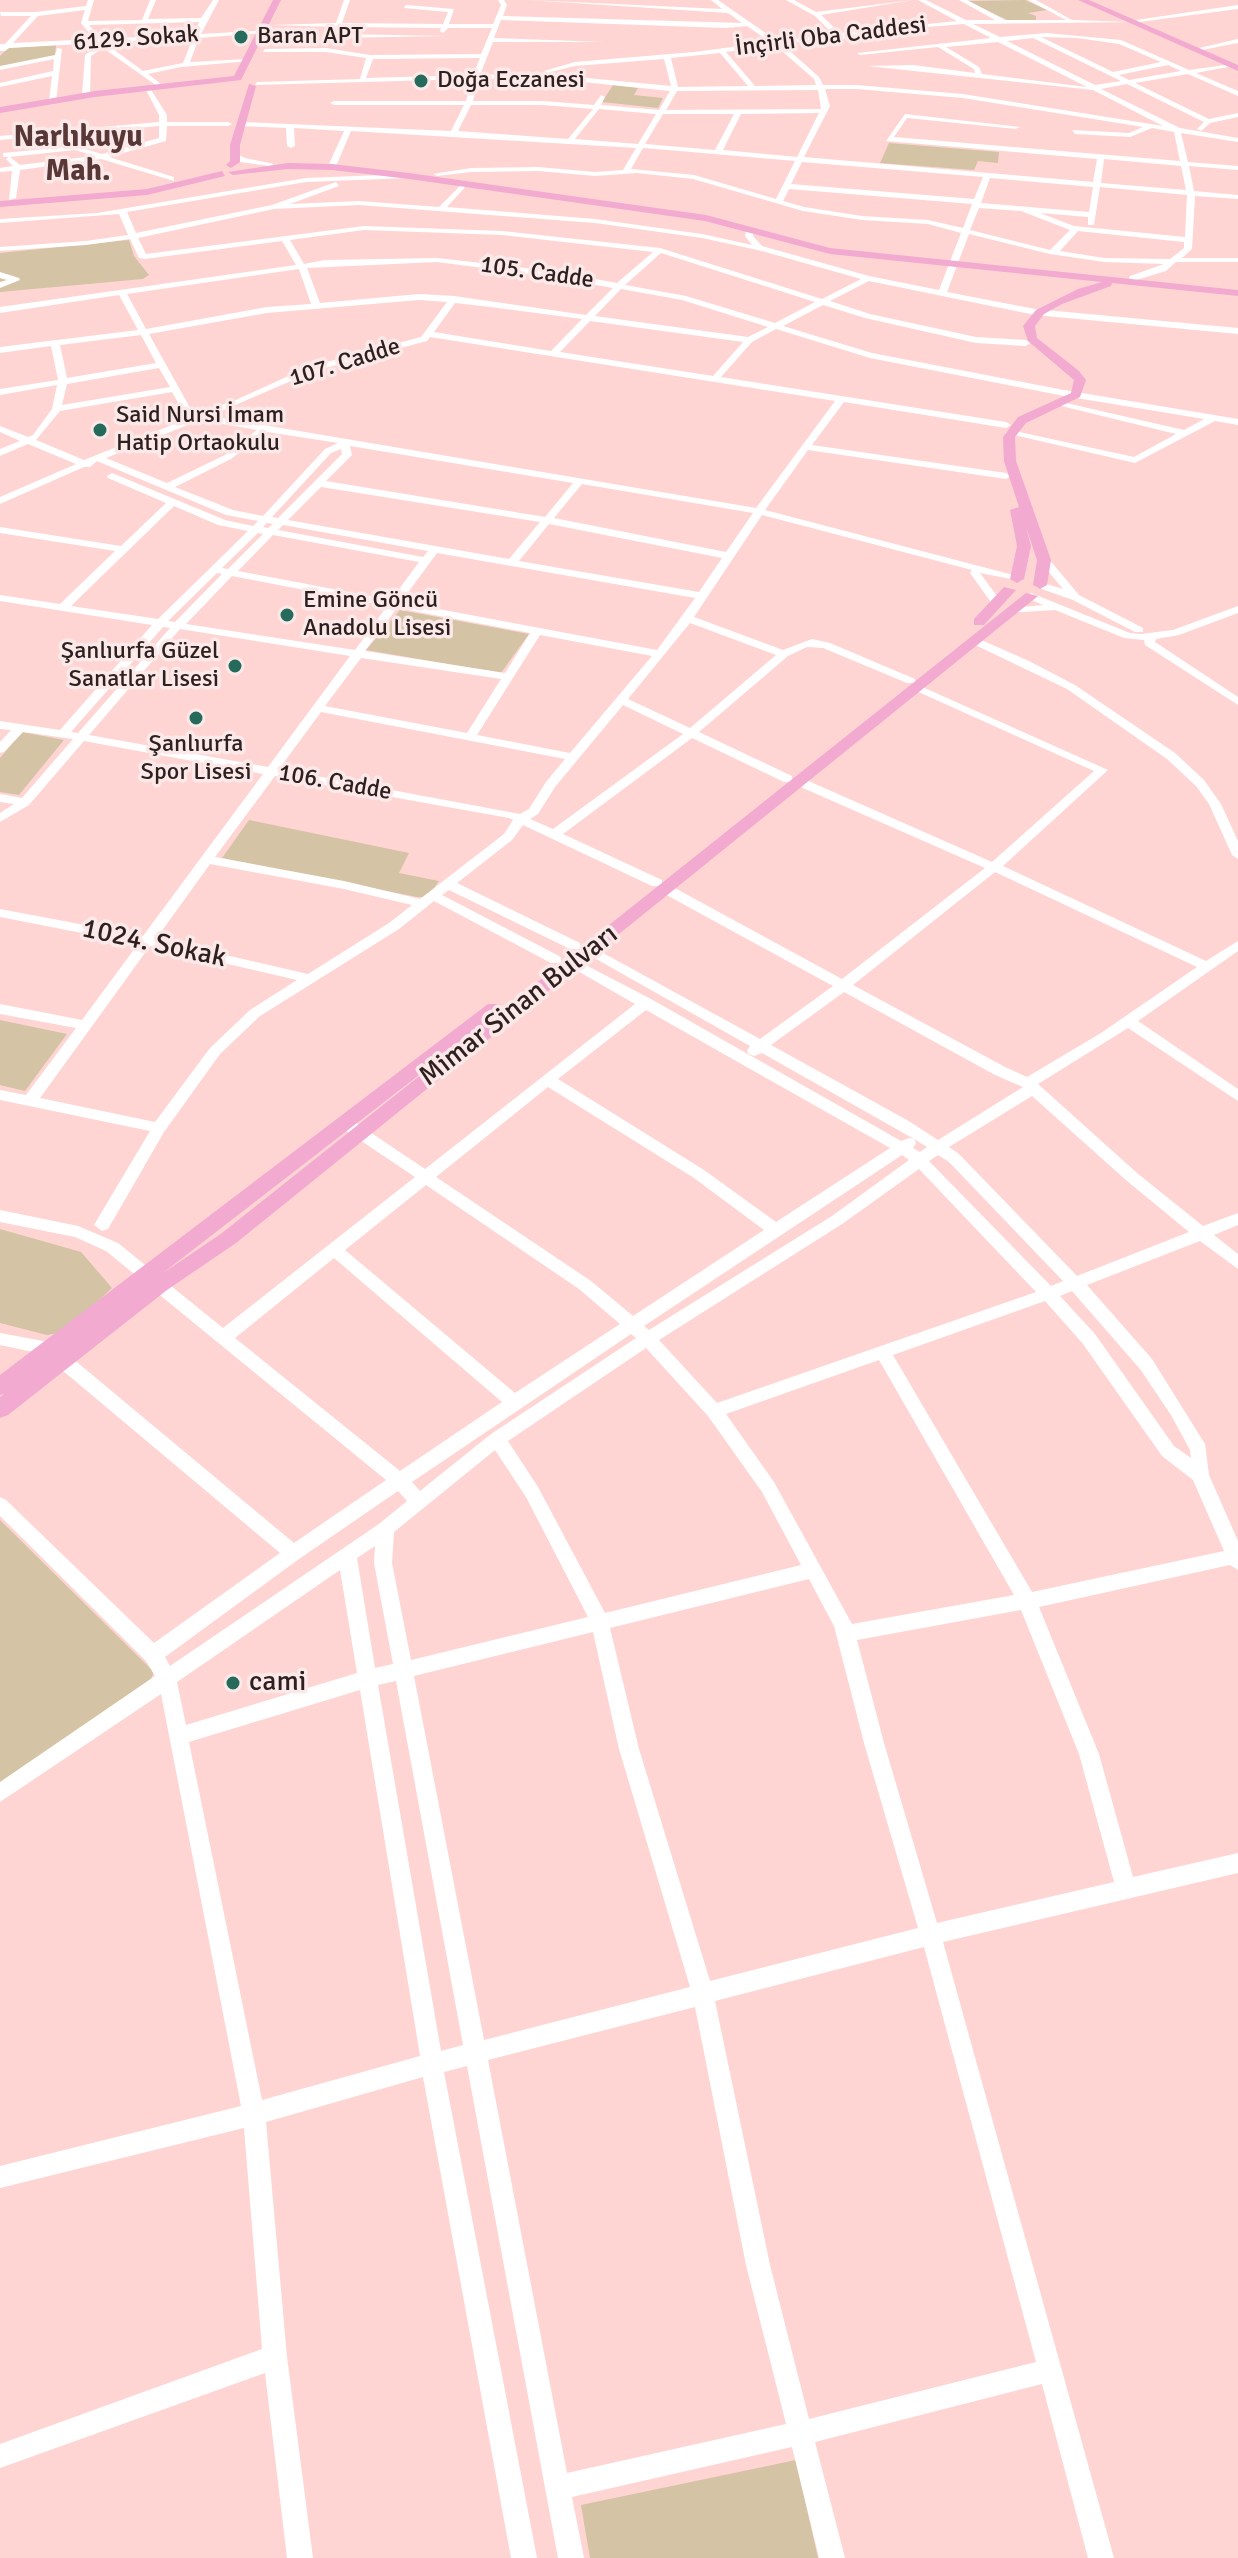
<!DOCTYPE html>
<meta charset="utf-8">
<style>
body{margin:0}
canvas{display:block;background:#fed5d3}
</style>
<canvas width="1238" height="2558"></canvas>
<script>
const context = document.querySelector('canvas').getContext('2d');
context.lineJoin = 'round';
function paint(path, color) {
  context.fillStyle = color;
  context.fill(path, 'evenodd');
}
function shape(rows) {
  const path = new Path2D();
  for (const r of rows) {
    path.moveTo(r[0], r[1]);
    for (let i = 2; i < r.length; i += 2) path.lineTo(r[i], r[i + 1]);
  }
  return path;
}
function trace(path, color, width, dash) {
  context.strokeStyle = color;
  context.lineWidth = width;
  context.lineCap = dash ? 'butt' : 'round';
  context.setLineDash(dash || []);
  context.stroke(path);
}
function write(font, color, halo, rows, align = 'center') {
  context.font = font + ' Signika,sans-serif';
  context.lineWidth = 7;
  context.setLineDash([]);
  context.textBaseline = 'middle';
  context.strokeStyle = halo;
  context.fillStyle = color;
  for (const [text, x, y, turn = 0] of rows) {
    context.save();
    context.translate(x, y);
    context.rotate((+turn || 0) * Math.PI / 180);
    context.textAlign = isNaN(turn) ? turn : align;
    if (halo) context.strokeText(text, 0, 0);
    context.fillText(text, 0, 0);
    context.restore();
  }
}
const green = shape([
 [1025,0,1047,10,1028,13,1036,16,1036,20,1007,20,968,1],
 [56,45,55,56,0,67,0,56,8,48],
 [613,85,638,88,634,95,663,98,658,108,602,102],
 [889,143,999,152,998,163,978,161,974,170,880,163],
 [129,240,134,256,149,275,143,279,0,292,0,253],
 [400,610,529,634,501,673,366,650],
 [22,732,64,740,19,795,0,792,0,758],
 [249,820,409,853,399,873,439,881,428,897,417,897,222,858],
 [0,1020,67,1034,25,1091,0,1085],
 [0,1229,81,1252,112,1288,65,1332,47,1335,0,1323],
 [0,1520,154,1672,149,1683,0,1783],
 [796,2460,818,2558,590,2558,581,2505]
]);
const minor = shape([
 [88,0,94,0,88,21,142,20,150,0,156,0,148,19,201,18,213,0,219,0,201,34,272,30,275,32,199,38,190,62,247,59,250,61,181,67,148,74,162,85,160,88,103,48,91,56,90,95,86,97,82,95,85,55,99,45,98,43,9,48,5,51,0,51,0,44,5,44,31,16,1,16,0,12,36,12,86,6,88,0],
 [85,10,81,23,94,39,13,43,38,16,85,10],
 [199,22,194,34,101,39,89,25,199,22],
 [193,38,183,63,143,71,105,43,193,38],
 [344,0,350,0,342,23,443,24,448,12,404,8,406,5,454,9,449,24,493,24,501,5,498,0,504,0,507,5,503,16,742,23,728,13,528,0,722,9,711,0,718,0,777,41,833,34,815,16,786,0,794,0,816,12,913,0,821,15,840,33,957,21,918,0,926,0,966,20,995,20,959,0,967,0,1005,20,1066,20,1028,0,1036,0,1072,20,1133,22,973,24,1000,37,1046,33,1121,40,1189,70,1233,64,1233,66,1196,73,1238,91,1238,96,1188,74,1135,83,1209,119,1238,113,1238,117,1210,123,1201,131,1197,129,1204,122,1127,84,1101,89,1180,128,1238,138,1238,142,1181,133,1188,162,1238,166,1238,170,1189,166,1194,191,1238,195,1238,199,1195,196,1192,249,1182,258,1238,258,1238,262,1176,262,1166,271,1133,281,1129,278,1130,276,1164,264,1104,262,1050,254,969,234,947,292,1035,309,1238,328,1238,334,1035,315,869,281,830,301,870,314,976,337,1026,340,1030,343,1026,346,976,343,865,318,823,305,783,326,872,353,1064,390,1238,419,1238,425,1215,421,1135,463,1005,433,1010,430,1134,457,1176,434,1057,405,1057,401,1184,430,1204,419,1064,396,870,358,776,329,752,342,721,377,1006,422,1011,425,1006,428,844,402,812,445,1006,473,1011,476,1006,479,808,450,765,510,1021,577,1021,581,980,573,1002,603,993,605,970,573,972,570,762,515,694,617,783,650,812,639,830,643,915,679,915,683,907,683,823,648,807,647,788,656,699,732,792,776,792,782,784,782,692,738,563,834,662,880,662,886,652,886,523,825,512,840,457,883,580,943,580,949,570,949,449,890,442,895,561,957,561,963,551,963,434,901,399,929,260,1016,220,1054,164,1132,108,1229,102,1231,94,1225,150,1131,0,1100,0,1090,26,1095,76,1028,0,1014,0,1004,82,1020,138,944,0,917,0,909,143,936,263,774,84,741,29,805,0,822,0,813,14,804,0,802,0,794,22,798,73,739,23,732,4,752,0,753,0,742,11,730,0,729,0,721,60,730,152,625,0,601,0,595,60,604,115,551,0,533,0,527,121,546,166,503,108,478,107,476,112,473,225,520,253,526,258,521,226,515,97,461,90,467,84,467,0,504,0,497,76,464,28,444,0,456,0,449,20,441,0,432,0,426,28,437,33,435,52,409,57,385,0,395,0,389,58,380,51,346,0,353,0,347,138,330,119,295,0,313,0,307,296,265,282,241,145,259,139,258,130,239,86,245,0,251,0,247,86,241,128,235,119,214,0,223,0,219,97,213,306,178,407,174,410,178,306,182,127,212,136,233,272,205,336,182,339,186,290,204,359,201,439,207,464,182,468,184,447,207,595,219,702,234,752,245,745,236,746,230,750,228,754,230,753,236,762,246,869,276,939,290,961,233,928,224,862,220,803,211,693,179,637,173,595,176,538,171,471,172,437,176,433,174,471,168,538,167,595,172,623,170,636,148,351,131,337,164,333,166,329,164,344,131,294,128,295,146,291,148,287,146,286,128,239,126,242,122,451,131,464,105,334,105,330,103,334,101,466,101,472,79,255,85,257,82,360,79,366,58,326,52,263,52,265,49,326,48,370,55,481,54,492,28,448,28,443,33,440,31,441,28,341,27,339,34,446,36,335,38,332,36,335,27,272,25,336,23,344,0],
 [501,20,726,28,747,26,770,42,694,52,575,62,544,71,547,73,575,66,664,59,671,86,534,73,480,75,493,42,604,42,494,38,501,20],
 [964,24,991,38,857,53,860,55,938,47,974,69,975,73,913,65,867,66,1093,90,1163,126,963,94,856,85,823,85,819,77,782,44,837,37,842,40,845,38,844,36,890,30,964,24],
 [1041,37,1077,38,1119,44,1161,62,1113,72,1041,37],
 [1033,38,1121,81,1095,85,1007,41,1033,38],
 [998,42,1087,87,982,74,979,67,946,47,998,42],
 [775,45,814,79,816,85,755,86,726,52,775,45],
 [720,53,748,86,678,87,671,58,720,53],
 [480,58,473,75,366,78,373,59,480,58],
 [1168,65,1181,71,1129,80,1119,75,1168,65],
 [534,77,670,91,659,110,601,105,605,97,601,95,594,105,543,101,473,101,479,79,534,77],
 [825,89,856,89,963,98,1143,127,1129,133,1072,130,1075,134,1130,137,1152,128,1174,132,1180,161,894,137,907,118,1016,129,1020,127,905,114,886,141,1097,159,1093,182,804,157,830,106,825,89],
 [818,90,821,109,666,110,677,91,818,90],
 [471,105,543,105,593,109,568,139,458,131,471,105],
 [599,109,656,114,638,144,575,139,599,109],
 [819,113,797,157,723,150,741,114,819,113],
 [663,114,734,114,715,150,645,144,663,114],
 [643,148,668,150,795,161,776,199,694,175,631,169,643,148],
 [1104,159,1181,166,1186,190,1101,183,1104,159],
 [802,162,983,177,974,199,791,184,802,162],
 [990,178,1093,187,1089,212,981,203,990,178],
 [1100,187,1187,195,1185,237,1074,226,1040,213,1088,217,1088,225,1094,225,1100,187],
 [789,189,972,204,963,228,928,220,862,216,804,207,783,201,789,189],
 [359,205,595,223,702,238,762,251,861,279,822,299,660,248,502,231,364,226,146,254,138,238,274,209,359,205],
 [979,208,1021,211,1070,230,1050,250,970,230,979,208],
 [364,230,502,235,653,252,617,283,552,271,437,258,325,260,304,264,290,240,364,230],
 [1078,231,1184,242,1184,248,1170,259,1104,258,1060,251,1078,231],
 [661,253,815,302,775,323,686,296,625,285,661,253],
 [437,262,552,277,613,288,586,315,454,296,419,294,320,303,307,268,437,262],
 [299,269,311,304,267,307,146,329,127,294,299,269],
 [621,289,682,300,768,327,748,337,595,316,621,289],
 [419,300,447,302,421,337,308,367,238,399,194,415,149,334,267,313,419,300],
 [455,303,490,307,582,319,551,351,434,332,455,303],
 [590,321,743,342,713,376,560,352,590,321],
 [141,335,156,363,67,378,60,345,141,335],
 [430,337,835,401,756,508,210,416,314,371,427,341,430,337],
 [159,368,170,387,62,405,67,384,159,368],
 [172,392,187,419,84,460,36,440,60,411,172,392],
 [200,420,257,430,225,455,167,483,106,458,200,420],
 [267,432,338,443,325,449,263,516,233,510,175,487,231,459,267,432],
 [350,446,573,483,545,517,326,481,352,455,350,446],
 [341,449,342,454,278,518,272,517,331,453,341,449],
 [582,484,753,513,726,552,554,518,582,484],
 [321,487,540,522,509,559,288,520,321,487],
 [174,506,218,525,248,531,158,619,71,606,174,506],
 [267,523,273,524,268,528,263,527,267,523],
 [549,524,722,558,699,592,519,561,549,524],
 [283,525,428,551,423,557,278,530,283,525],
 [258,533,263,534,228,569,222,568,258,533],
 [273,535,419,562,391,600,238,571,273,535],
 [437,553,695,598,657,650,401,602,437,553],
 [217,573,222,574,175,622,168,621,217,573],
 [232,576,387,606,355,650,186,624,232,576],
 [397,608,530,633,505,673,365,651,397,608],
 [690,623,776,655,690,728,628,699,690,623],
 [163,627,170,628,78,733,71,732,163,627],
 [180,629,350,656,268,767,89,735,180,629],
 [540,635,652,656,570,753,477,735,540,635],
 [361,658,501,679,467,733,325,706,361,658],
 [623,705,683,734,553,829,530,819,538,814,555,787,623,705],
 [321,712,565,759,546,782,529,809,520,814,279,769,321,712],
 [275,776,509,818,513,820,504,834,420,899,344,881,215,857,275,776],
 [210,864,344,889,412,905,389,923,308,974,156,939,210,864],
 [150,946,297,980,250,1010,210,1048,155,1122,40,1098,150,946],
 [1238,5,1238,9,1139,22,1136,20,1238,5],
 [1238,39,1238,43,1202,50,1199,48,1238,39],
 [57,48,62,49,56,102,49,100,52,76,0,87,0,83,53,71,54,59,0,70,0,66,55,55,57,48],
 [150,88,167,115,167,122,228,122,232,124,228,126,167,126,166,141,109,157,174,177,174,181,101,159,20,170,16,198,9,200,12,171,0,172,0,168,13,166,6,159,9,157,3,157,3,153,75,146,102,154,159,138,159,126,0,140,0,136,159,122,159,115,146,90,150,88],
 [75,150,94,156,20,165,10,157,75,150],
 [235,153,245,158,274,164,270,166,240,162,231,155,235,153],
 [0,272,19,278,20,280,0,288,0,282,7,280,0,278,0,272],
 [1044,557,1048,558,1079,595,1143,628,1143,632,1135,632,1073,600,1036,587,1035,585,1040,582,1063,589,1039,560,1044,557],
 [1031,593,1130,633,1141,634,1173,630,1238,606,1238,613,1179,635,1156,639,1155,642,1238,697,1238,705,1145,645,1144,640,1124,638,1055,610,1007,613,1006,611,1011,608,1043,605,1027,598,1026,596,1031,593],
 [971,639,979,639,1029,661,1075,685,1175,753,1204,780,1221,804,1238,841,1238,859,1232,855,1209,804,1196,786,1167,759,1067,689,971,643,971,639],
 [918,685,1108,770,1003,866,1206,961,1238,941,1238,951,1138,1021,1238,1089,1238,1101,1128,1028,1038,1084,1137,1173,1203,1226,1238,1213,1238,1225,1214,1235,1238,1254,1238,1269,1200,1241,1087,1285,1152,1359,1205,1444,1209,1475,1238,1541,1238,1570,1230,1565,1039,1607,1099,1754,1133,1877,1238,1853,1238,1873,943,1942,1114,2558,1088,2558,1042,2384,815,2442,845,2558,819,2558,792,2447,572,2497,584,2558,558,2558,467,2066,444,2072,537,2558,511,2558,423,2077,266,2122,287,2357,313,2558,287,2558,265,2373,0,2468,0,2444,262,2349,244,2128,0,2188,0,2166,241,2106,161,1694,0,1802,0,1782,155,1676,146,1661,0,1516,0,1497,6,1500,154,1643,280,1553,43,1354,0,1345,0,1333,54,1343,294,1543,386,1480,106,1251,75,1237,0,1222,0,1210,78,1226,118,1243,223,1328,415,1177,339,1126,337,1122,339,1118,349,1118,425,1169,635,1004,569,966,567,963,574,959,651,999,901,1141,909,1138,914,1139,762,1053,754,1056,749,1054,747,1051,750,1046,582,951,584,948,594,948,760,1039,833,986,661,892,661,886,671,886,842,979,985,868,796,785,796,779,804,779,992,862,1094,771,914,690,914,686,918,685],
 [995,872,1197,967,1101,1033,1027,1077,1005,1067,853,985,995,872],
 [844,992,995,1075,1023,1087,938,1140,907,1120,771,1045,844,992],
 [646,1010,890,1148,776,1222,704,1170,558,1079,646,1010],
 [548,1087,694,1178,764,1230,633,1316,591,1281,436,1177,548,1087],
 [1032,1096,1127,1181,1189,1232,1077,1276,959,1154,949,1147,1032,1096],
 [914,1139,927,1147,920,1152,913,1148,916,1143,914,1139],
 [902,1155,909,1160,832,1216,649,1330,644,1326,902,1155],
 [938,1155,949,1162,1063,1281,1051,1286,929,1161,938,1155],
 [919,1169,1036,1292,717,1403,659,1340,842,1224,919,1169],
 [426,1185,579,1289,620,1324,515,1393,345,1250,426,1185],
 [334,1258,502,1402,400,1471,235,1338,334,1258],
 [1072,1291,1140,1369,1171,1415,1190,1450,1191,1458,1174,1446,1095,1334,1060,1296,1072,1291],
 [1045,1301,1083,1344,1162,1456,1193,1480,1224,1551,1032,1592,893,1355,1045,1301],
 [631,1334,636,1338,491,1434,420,1491,412,1482,631,1334],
 [646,1348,708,1416,762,1492,801,1565,605,1613,538,1487,508,1441,646,1348],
 [879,1360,1014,1595,852,1624,774,1482,726,1414,879,1360],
 [495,1450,526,1497,588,1617,411,1660,392,1563,394,1532,495,1450],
 [398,1491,407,1501,379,1524,170,1666,165,1657,299,1559,398,1491],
 [375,1546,374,1563,393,1664,375,1668,357,1558,375,1546],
 [340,1570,357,1673,186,1725,177,1682,340,1570],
 [809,1579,834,1626,864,1743,918,1928,710,1981,639,1749,610,1628,809,1579],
 [1021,1610,1079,1754,1114,1882,937,1923,884,1743,857,1640,1021,1610],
 [593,1632,619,1749,690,1987,484,2040,414,1676,593,1632],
 [396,1681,463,2045,441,2051,378,1685,396,1681],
 [360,1690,420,2056,262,2100,189,1742,360,1690],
 [924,1947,1036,2362,809,2419,770,2265,715,2001,924,1947],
 [695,2007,746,2265,786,2424,567,2473,488,2060,695,2007]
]);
const major = shape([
 [273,0,281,0,241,80,95,97,0,113,0,107,95,91,234,76,273,0],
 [1078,0,1089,0,1238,65,1238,71,1078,0],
 [249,84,256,86,240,145,240,162,231,168,226,165,230,161,230,145,249,84],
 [288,163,332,164,409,173,706,215,830,248,1238,290,1238,296,1112,283,1111,286,1062,304,1044,314,1035,326,1037,338,1079,371,1086,380,1080,397,1026,423,1015,437,1016,461,1051,560,1047,585,1040,589,1033,585,1037,560,1026,527,1031,546,1024,579,1017,583,1010,579,1017,546,1010,510,1019,507,1004,461,1003,437,1018,417,1071,393,1074,380,1028,341,1023,326,1036,310,1078,289,1102,282,830,254,705,221,409,179,332,170,288,169,233,175,228,172,288,163],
 [222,171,225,176,147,195,0,207,0,201,147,189,222,171],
 [1004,587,1016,590,984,625,974,625,974,619,1004,587],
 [1026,593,1038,596,236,1243,167,1290,8,1415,0,1418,0,1397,4,1394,0,1395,0,1375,488,1004,500,1004,501,1011,1026,593],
 [476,1031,222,1233,163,1273,476,1031]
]);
const markers = [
 [241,37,8,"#266a5b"],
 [421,81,8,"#266a5b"],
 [100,430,8,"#266a5b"],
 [287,615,8,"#266a5b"],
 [235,666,8,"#266a5b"],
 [196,718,8,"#266a5b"],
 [233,1683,8,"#266a5b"]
];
const farPoinames = [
 ["Baran APT",257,37],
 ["Doğa Eczanesi",437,81],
 ["Said Nursi İmam",116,416],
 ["Hatip Ortaokulu",116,444],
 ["Emine Göncü",303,601],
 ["Anadolu Lisesi",303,629],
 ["Şanlıurfa Güzel",219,652,"right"],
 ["Sanatlar Lisesi",219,680,"right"],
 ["Şanlıurfa",196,745,"center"],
 ["Spor Lisesi",196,773,"center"]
];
const farStreetnames = [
 ["İnçirli Oba Caddesi",831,37,-7],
 ["6129. Sokak",136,39,-4],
 ["105. Cadde",537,273,8],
 ["107. Cadde",345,363,-17],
 ["106. Cadde",335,783,10]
];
const streetNames = [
 ["1024. Sokak",154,944,12],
 ["Mimar Sinan Bulvarı",519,1006,-38]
];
const poiNames = [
 ["cami",249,1683]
];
const farDistrictnames = [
 ["Narlıkuyu",78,138],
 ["Mah.",78,172]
];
paint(green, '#d4c3a5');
paint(minor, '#fff');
paint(major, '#f2aad1');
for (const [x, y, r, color] of markers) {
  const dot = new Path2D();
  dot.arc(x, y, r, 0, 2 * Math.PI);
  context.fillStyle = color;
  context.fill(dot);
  trace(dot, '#fae9e8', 3);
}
write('24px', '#2e201f', '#fae9e8', farPoinames, 'left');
write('24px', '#2e201f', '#fae9e8', farStreetnames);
write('28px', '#2e201f', '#fae9e8', streetNames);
write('28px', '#2e201f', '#fae9e8', poiNames, 'left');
write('bold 30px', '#583837', '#fae9e8', farDistrictnames);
</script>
